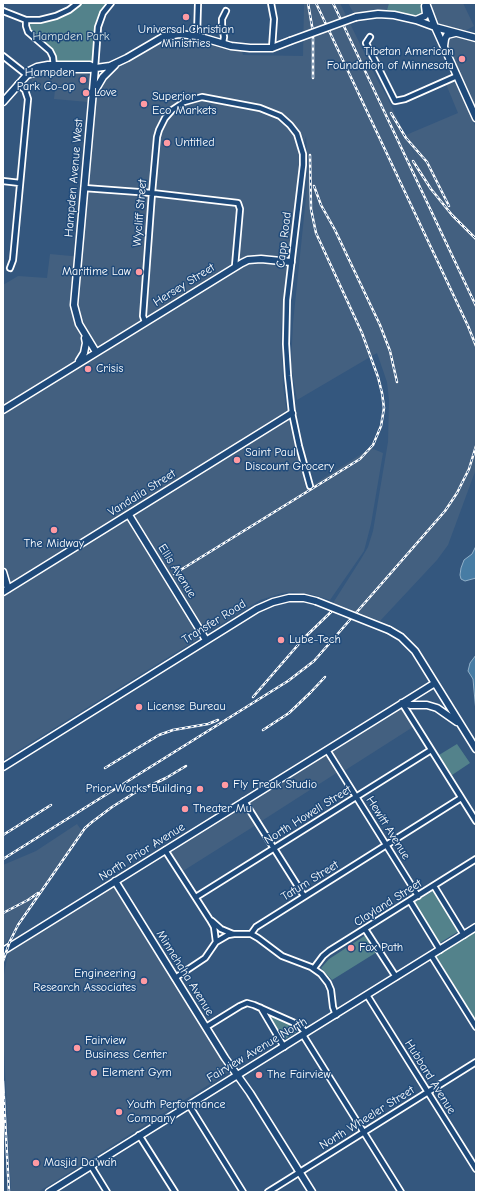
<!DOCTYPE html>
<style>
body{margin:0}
#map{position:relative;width:479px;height:1195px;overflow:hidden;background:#34577e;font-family:"Comic Neue",sans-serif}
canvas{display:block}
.frame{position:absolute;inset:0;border:4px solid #fff;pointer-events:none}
</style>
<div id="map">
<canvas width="479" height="1195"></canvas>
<div class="frame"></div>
</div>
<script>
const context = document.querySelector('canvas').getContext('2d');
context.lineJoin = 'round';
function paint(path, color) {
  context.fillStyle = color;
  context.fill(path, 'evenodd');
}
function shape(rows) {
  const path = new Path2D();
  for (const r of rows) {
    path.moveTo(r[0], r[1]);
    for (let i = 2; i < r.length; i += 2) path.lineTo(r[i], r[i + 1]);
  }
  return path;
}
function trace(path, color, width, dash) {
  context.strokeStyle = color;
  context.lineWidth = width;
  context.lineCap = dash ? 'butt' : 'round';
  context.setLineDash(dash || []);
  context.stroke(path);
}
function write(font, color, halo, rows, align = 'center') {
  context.font = font + ' "Comic Neue",sans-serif';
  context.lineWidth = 3;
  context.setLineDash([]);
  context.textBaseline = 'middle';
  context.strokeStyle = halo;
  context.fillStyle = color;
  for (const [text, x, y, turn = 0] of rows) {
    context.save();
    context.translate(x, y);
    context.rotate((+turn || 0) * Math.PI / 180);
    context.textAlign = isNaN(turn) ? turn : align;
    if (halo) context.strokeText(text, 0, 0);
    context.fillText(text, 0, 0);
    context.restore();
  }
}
const built = shape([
 [304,3,340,3,378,81,387,97,421,168,406,135,458,113,446,84,455,80,476,128,476,236,474,238,476,240,476,469,448,545,437,560,380,621,333,603,361,559,368,547,373,531,388,442,389,400,387,382,377,353,297,400,291,365,293,323,307,188,308,165,306,136,300,159,281,330,283,386,287,414,306,489,371,448,383,453,371,524,364,551,330,600,314,595,293,592,282,593,260,600,3,760,3,285,18,276,47,278,50,254,82,257,96,95,102,83,117,67,164,41,178,37,197,38,242,51,243,55,303,56],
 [348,3,389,3,387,10,373,10,358,13,353,12],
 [431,3,463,3,474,26,465,31,439,24],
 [452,35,476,42,476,108,446,42,446,39],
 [45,72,87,74,90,76,88,102,54,99,55,90,31,88,32,77],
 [401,708,413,727,344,771,332,752],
 [326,754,338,772,260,822,248,803],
 [244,807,256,825,183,871,171,852],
 [77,824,82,831,19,920,6,943,3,945,3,865,36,851],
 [114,885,229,1072,38,1192,11,1192,3,1031,3,980,8,953]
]);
const green = shape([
 [82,3,107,3,101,11,96,21,92,61,90,62,58,62,56,60,55,54,51,47,31,31,28,25,31,23,50,21,58,19,70,13],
 [389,3,421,3,423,12,420,16,415,17,399,12,387,10],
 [457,744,470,763,452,775,439,755],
 [433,891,459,931,438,944,414,905,415,902],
 [476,931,476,1020,436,956],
 [366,935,377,952,332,980,321,968,329,959],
 [269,1015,298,1027,300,1030,282,1041,268,1016]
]);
const water = shape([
 [476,546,476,578,465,581,461,579,460,575,461,568,464,560,472,554,476,546],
 [476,655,476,712,473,679,468,671,470,663,476,655]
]);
const street = shape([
 [271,3,274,19,272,48],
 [3,11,26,20,40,20,56,16,69,10,78,3],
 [26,20,26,26,28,32,50,51,53,57,54,67],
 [197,36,198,3],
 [370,37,366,43,395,101,405,99,457,76],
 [223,43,224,37,222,25,222,19,226,11],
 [3,56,27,75],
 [95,68,98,27,103,13,111,3],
 [3,181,20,183],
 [84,188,152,193,238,203,240,209,235,266],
 [10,268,13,260,28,99,25,90,18,84],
 [145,322,143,316,152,193,157,137,159,130,165,118,172,110,184,102,202,97,260,108,280,116,290,125,297,134,303,154,303,165,287,300,286,344,288,376,292,413,299,446,310,486],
 [402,703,476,821],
 [327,750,418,896],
 [244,801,304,896],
 [165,850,210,920,214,927,216,942],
 [434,886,464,935],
 [196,897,431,750],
 [410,901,440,950],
 [212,921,221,929,233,934],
 [365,929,396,977],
 [251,934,258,938,282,956,311,967,321,974,328,983,331,990,333,1007,336,1015],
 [431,955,476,1027],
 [314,968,323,956,329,951,476,859],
 [175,978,205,958,216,942,228,935,234,934,251,934,256,927,461,798],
 [367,995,476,1169],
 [261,1008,284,1047],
 [206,1027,240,1006,247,1003,254,1005,299,1025,306,1033],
 [303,1035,401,1192],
 [189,1105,243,1192],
 [139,1135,175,1192],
 [91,1166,107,1192],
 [268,1192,476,1062]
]);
const secondary = shape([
 [426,3,435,27,476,118],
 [356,17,378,14,394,15,416,20,435,27,476,38],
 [416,20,425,16,426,14,425,6],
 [444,46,445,39,447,35,455,33],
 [95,68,74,305,79,324,96,352],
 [27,75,47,69,89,69,110,66,127,58,163,37,179,34,197,36,231,46,250,48,272,48,290,41],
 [93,94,103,77,115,65],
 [3,102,27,75,29,71,37,67,48,65,90,65,95,68],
 [79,361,84,353,86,343,85,338],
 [3,410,242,263,248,260,261,259,291,262],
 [129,515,206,640],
 [3,572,8,589],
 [3,592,292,413],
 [389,630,401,637,415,651,476,749],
 [402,703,411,705,427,705,437,708,457,722],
 [3,767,257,609,273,602,289,598,304,598,316,601],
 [115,881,225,1058,250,1093,312,1192],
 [3,951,435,683],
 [49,1192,476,927]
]);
const rail = shape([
 [308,3,313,32,313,78],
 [316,3,468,326,476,346],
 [333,3,476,306],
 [391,113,406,138,427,162,449,206],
 [413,161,431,189,452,215,476,239],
 [314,186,321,205,335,230,380,325,390,351,397,382],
 [174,574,360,459,373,445,381,426,384,408,382,393,378,377,362,333,316,233,311,209,310,155],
 [253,697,304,638,331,612],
 [263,730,289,713,310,693,325,677],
 [105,768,159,735,173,730,208,724,218,720],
 [3,835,51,805],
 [3,859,288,681,314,661,445,511,457,493,469,469,476,446],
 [3,913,28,900,38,893],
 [3,961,10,941,18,925,85,828,92,822,112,807,136,792,166,778,186,766],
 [3,1081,9,1192]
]);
const secondaryBridge = shape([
 [290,41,356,17],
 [316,601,389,630]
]);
const markers = [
 [186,17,4,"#ff9aa2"],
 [462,59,4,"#ff9aa2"],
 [83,80,4,"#ff9aa2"],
 [86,93,4,"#ff9aa2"],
 [144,104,4,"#ff9aa2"],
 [167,143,4,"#ff9aa2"],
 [139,272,4,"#ff9aa2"],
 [88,369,4,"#ff9aa2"],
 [237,460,4,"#ff9aa2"],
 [54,530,4,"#ff9aa2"],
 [281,640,4,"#ff9aa2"],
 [139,707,4,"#ff9aa2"],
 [225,785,4,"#ff9aa2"],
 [200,789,4,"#ff9aa2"],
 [185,809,4,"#ff9aa2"],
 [351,948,4,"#ff9aa2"],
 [144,981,4,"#ff9aa2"],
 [77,1048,4,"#ff9aa2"],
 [94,1073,4,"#ff9aa2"],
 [259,1075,4,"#ff9aa2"],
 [119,1112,4,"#ff9aa2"],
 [36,1163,4,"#ff9aa2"]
];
const poiNames = [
 ["Universal Christian",186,30,"center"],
 ["Ministries",186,44,"center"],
 ["Tibetan American",454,52,"right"],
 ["Foundation of Minnesota",454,66,"right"],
 ["Hampden",75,73,"right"],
 ["Park Co-op",75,87,"right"],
 ["Love",94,93],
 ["Superior",152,97],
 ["Eco Markets",152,111],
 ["Untitled",175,143],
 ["Maritime Law",131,272,"right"],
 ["Crisis",96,369],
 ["Saint Paul",245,453],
 ["Discount Grocery",245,467],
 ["The Midway",54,544,"center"],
 ["Lube-Tech",289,640],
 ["License Bureau",147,707],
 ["Fly Freak Studio",233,785],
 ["Prior Works Building",192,789,"right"],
 ["Theater Mu",193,809],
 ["Fox Path",359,948],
 ["Engineering",136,974,"right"],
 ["Research Associates",136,988,"right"],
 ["Fairview",85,1041],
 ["Business Center",85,1055],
 ["Element Gym",102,1073],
 ["The Fairview",267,1075],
 ["Youth Performance",127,1105],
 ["Company",127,1119],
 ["Masjid Da'wah",44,1163]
];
const parkNames = [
 ["Hampden Park",71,37]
];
const streetNames = [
 ["Hampden Avenue West",74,178,-85],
 ["Wycliff Street",140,213,-85],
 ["Capp Road",284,240,-83],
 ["Hersey Street",184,285,-32],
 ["Vandalia Street",142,493,-32],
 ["Ellis Avenue",177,571,58],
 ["Transfer Road",214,622,-32],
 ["North Howell Street",308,815,-32],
 ["Hewitt Avenue",388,828,58],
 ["North Prior Avenue",142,852,-32],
 ["Tatum Street",310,881,-32],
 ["Clayland Street",388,903,-32],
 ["Minnehaha Avenue",185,973,58],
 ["Fairview Avenue North",257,1050,-31],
 ["Hubbard Avenue",430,1077,58],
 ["North Wheeler Street",367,1118,-32]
];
paint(built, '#436080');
paint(green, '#53828b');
paint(water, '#477ca4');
trace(water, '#91b0c8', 1);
trace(street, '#fff', 8);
trace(secondary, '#fff', 9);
trace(street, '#1f4a7a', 4.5);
trace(secondary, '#1f4a7a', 6);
trace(rail, '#fff', 2.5);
trace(rail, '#1f4a7a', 1, [3]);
trace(secondaryBridge, '#fff', 9, []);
trace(secondaryBridge, '#1f4a7a', 6);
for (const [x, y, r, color] of markers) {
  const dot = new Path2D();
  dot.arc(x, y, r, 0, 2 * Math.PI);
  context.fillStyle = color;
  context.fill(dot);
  trace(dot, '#1f4a7a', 1.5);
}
write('12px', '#fff', '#1f4a7a', poiNames, 'left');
write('12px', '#d4e0e2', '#1f4a7a', parkNames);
write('12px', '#fff', '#1f4a7a', streetNames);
</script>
